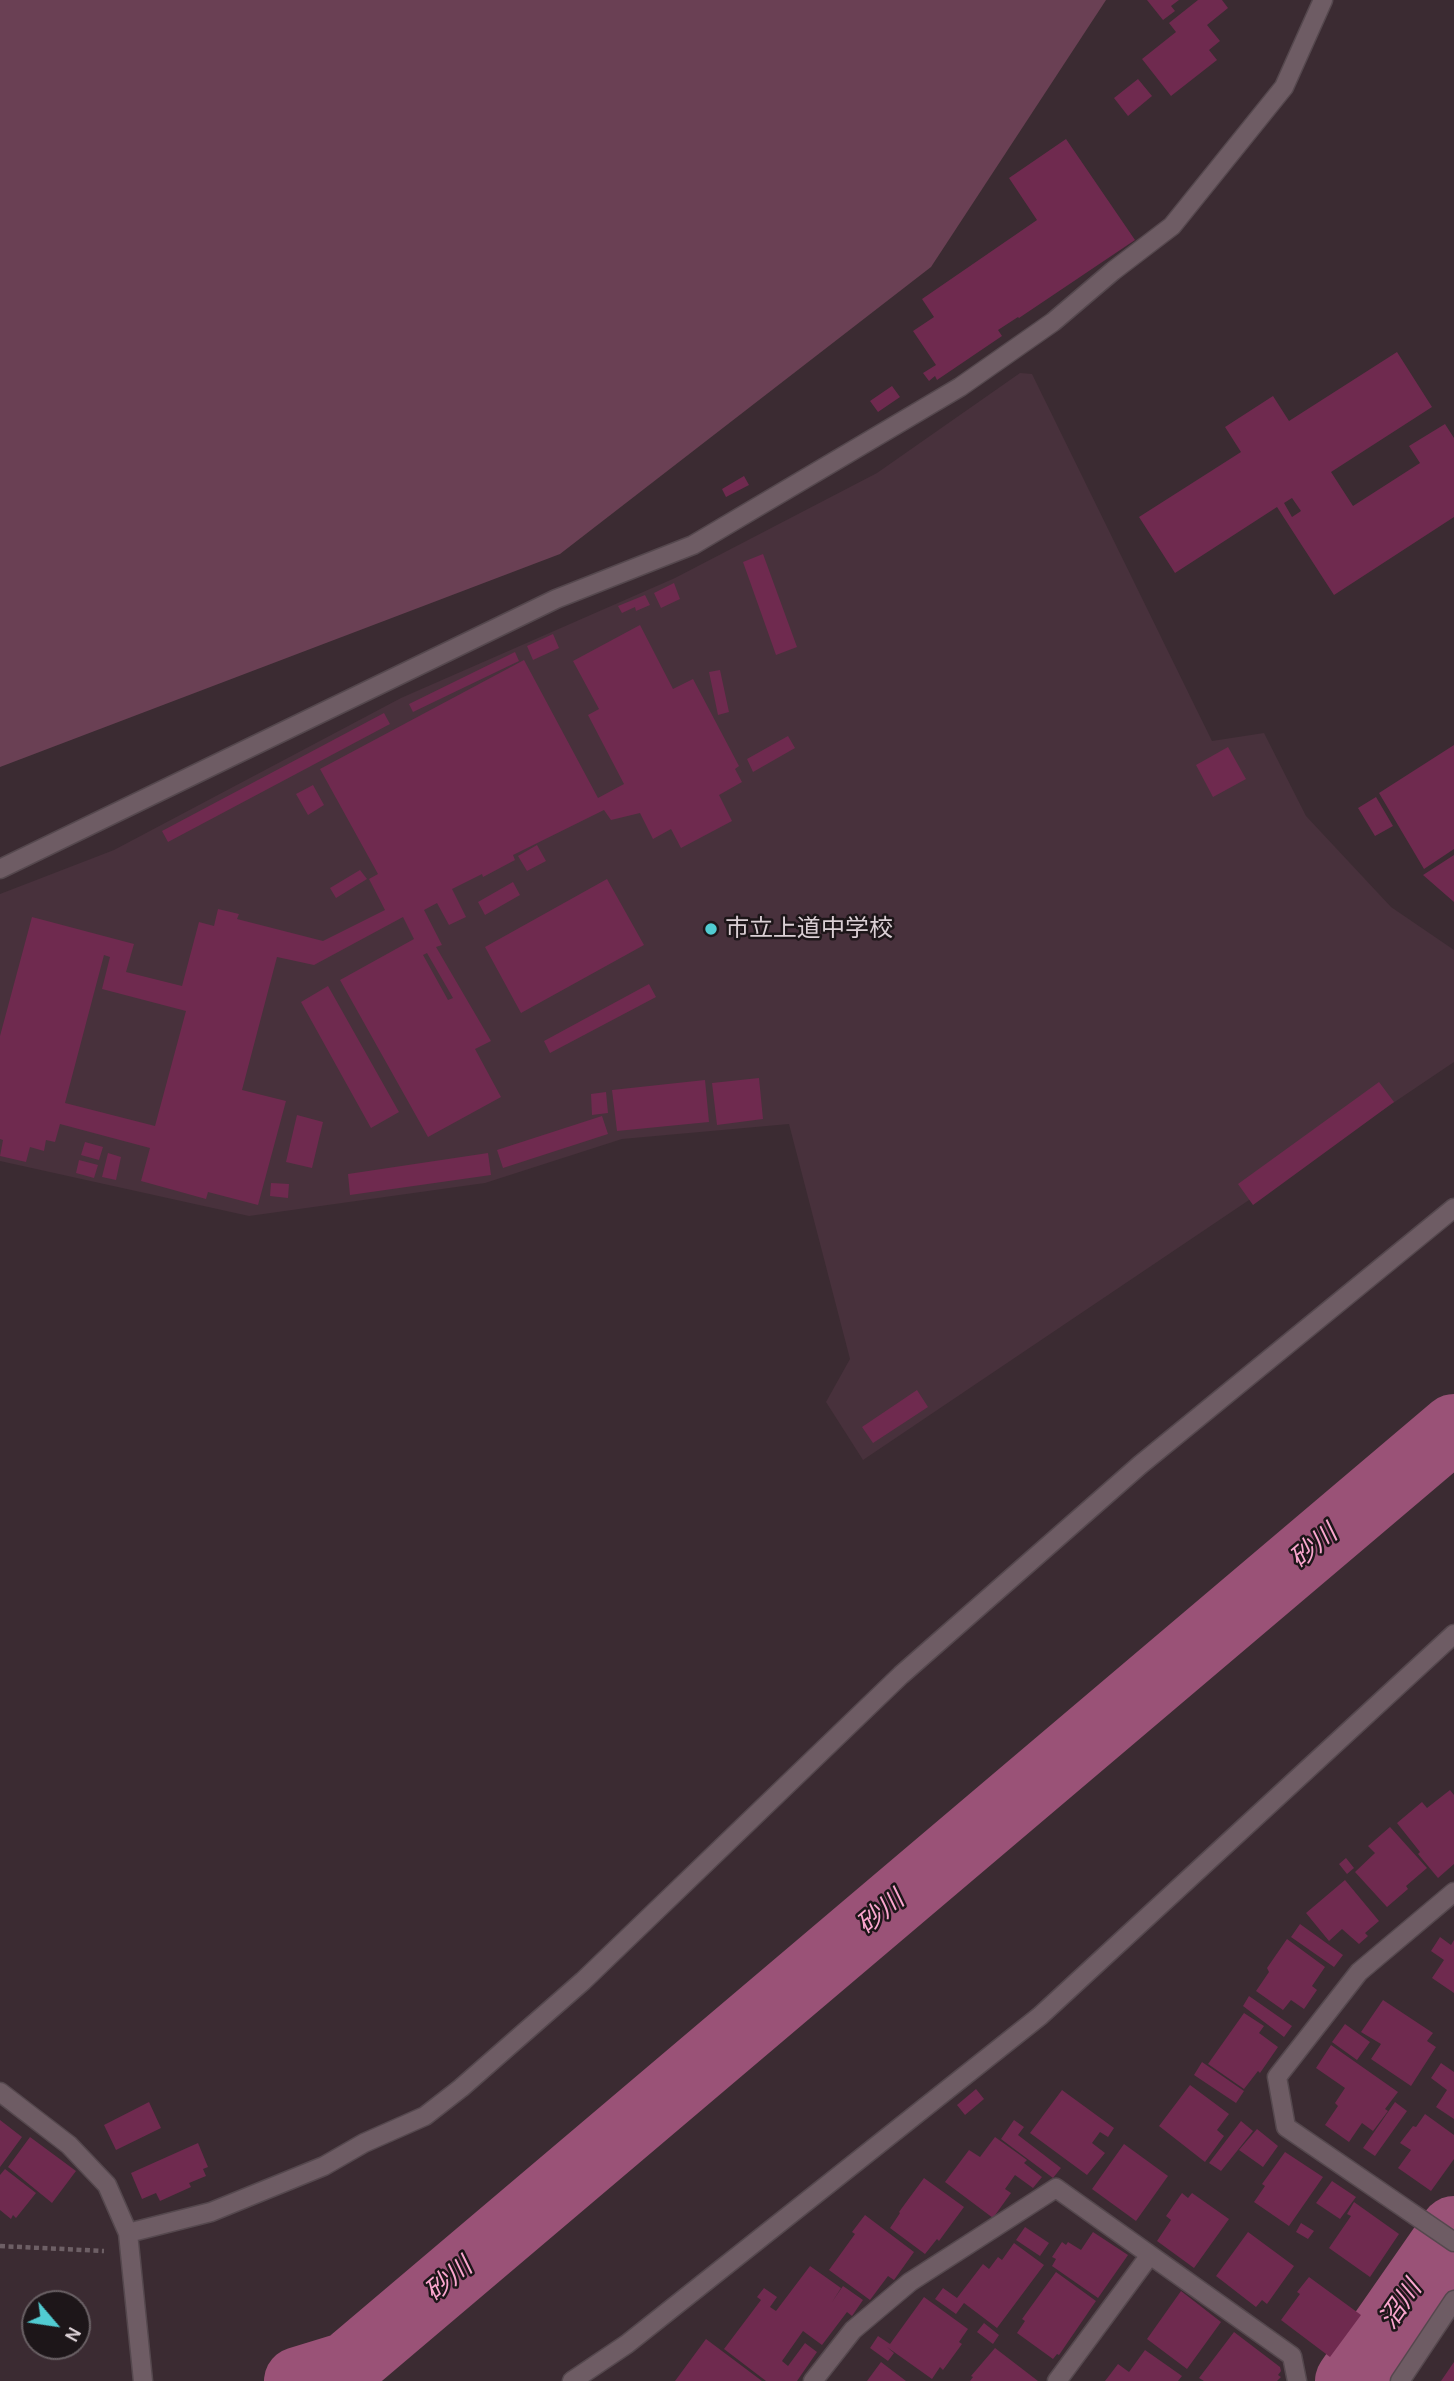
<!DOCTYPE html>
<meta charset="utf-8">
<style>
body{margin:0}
#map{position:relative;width:1454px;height:2381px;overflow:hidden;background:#3b2b32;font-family:Karla,sans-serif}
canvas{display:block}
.north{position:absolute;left:21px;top:2290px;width:70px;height:70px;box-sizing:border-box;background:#1d1619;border:2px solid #696064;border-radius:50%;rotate:119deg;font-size:19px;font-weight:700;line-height:28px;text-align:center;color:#dacfd4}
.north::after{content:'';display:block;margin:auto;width:24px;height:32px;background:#51ccd2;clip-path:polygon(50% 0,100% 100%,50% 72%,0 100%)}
</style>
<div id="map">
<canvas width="1454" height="2381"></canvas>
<div class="north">N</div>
</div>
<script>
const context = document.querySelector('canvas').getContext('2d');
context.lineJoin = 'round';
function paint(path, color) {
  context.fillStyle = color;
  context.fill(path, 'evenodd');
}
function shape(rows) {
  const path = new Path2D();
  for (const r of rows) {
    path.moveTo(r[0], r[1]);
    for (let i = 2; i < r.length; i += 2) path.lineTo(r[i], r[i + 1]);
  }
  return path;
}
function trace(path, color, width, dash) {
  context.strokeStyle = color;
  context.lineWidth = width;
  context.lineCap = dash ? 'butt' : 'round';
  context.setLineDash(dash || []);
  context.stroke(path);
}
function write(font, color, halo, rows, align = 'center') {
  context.font = font + ' Karla,"Noto Sans JP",sans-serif';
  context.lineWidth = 5;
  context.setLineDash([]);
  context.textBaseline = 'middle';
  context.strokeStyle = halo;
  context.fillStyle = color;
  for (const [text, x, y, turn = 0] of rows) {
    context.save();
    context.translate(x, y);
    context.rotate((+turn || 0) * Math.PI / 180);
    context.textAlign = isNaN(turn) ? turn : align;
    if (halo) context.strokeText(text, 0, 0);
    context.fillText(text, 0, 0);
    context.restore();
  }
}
const built = shape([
 [1020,373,1032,374,1212,741,1264,733,1306,816,1391,907,1454,950,1454,1062,863,1460,826,1402,850,1359,789,1124,622,1139,485,1183,249,1216,0,1161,0,894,114,850,401,698,675,578,877,473]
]);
const green = shape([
 [0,0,1106,0,931,267,560,554,0,767]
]);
const canal = shape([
 [1400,2308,1406,2311]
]);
const river = shape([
 [298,2381,347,2366,1454,1428],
 [1349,2381,1454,2230]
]);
const building = shape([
 [1147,0,1179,0,1171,6,1175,11,1163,20],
 [1198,0,1222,0,1228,8,1207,25,1220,41,1209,50,1217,60,1171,96,1142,59,1176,32,1169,23],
 [1138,79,1152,96,1128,116,1114,98],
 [1066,139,1135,240,1019,318,1018,317,998,330,1002,336,937,380,935,376,929,381,923,373,936,365,913,331,934,317,922,299,1037,220,1009,178],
 [1397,352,1432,407,1331,472,1353,506,1420,463,1409,446,1445,424,1454,438,1454,517,1334,595,1277,507,1175,573,1139,517,1241,452,1225,427,1273,396,1289,421],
 [1292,498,1301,511,1292,517,1284,503],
 [892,386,900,397,878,412,870,401],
 [744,476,749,485,726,497,722,489],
 [763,554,797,647,776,655,743,562],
 [674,583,680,599,661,608,654,593],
 [645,595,650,605,636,611,635,607,622,613,618,606],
 [640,625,673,689,693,679,739,766,735,769,742,782,719,795,732,821,681,848,671,829,653,839,640,813,611,820,604,810,513,855,515,860,483,877,482,874,452,889,466,917,449,925,437,903,424,910,442,945,436,947,491,1041,475,1049,501,1097,428,1137,340,980,414,939,403,917,314,965,277,957,242,1090,286,1101,258,1205,208,1192,206,1199,141,1181,150,1148,60,1124,55,1142,46,1140,44,1151,30,1147,26,1162,0,1156,3,1140,0,1139,0,1036,32,917,134,944,126,972,182,986,199,922,214,926,218,909,239,914,237,919,323,941,385,910,369,879,378,874,320,769,524,660,598,798,624,784,588,715,599,709,573,661],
 [427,953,453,998,448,1000,423,955],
 [104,955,110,957,102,989,186,1011,155,1126,65,1103],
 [553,634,559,648,533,660,527,646],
 [515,652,519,661,413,712,409,704],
 [720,670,729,712,718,715,709,672],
 [384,713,390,724,168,842,162,831],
 [788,736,795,748,753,772,747,759],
 [1454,745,1454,849,1424,869,1379,793],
 [1228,747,1246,779,1213,797,1196,765],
 [313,785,324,805,308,815,296,794],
 [1376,797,1393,826,1375,836,1358,808],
 [537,845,546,861,527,871,518,856],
 [1454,855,1454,902,1423,875],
 [360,870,367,879,336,898,330,888],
 [607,879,644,945,521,1013,485,947],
 [513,882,520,895,485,915,478,902],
 [649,984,656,997,550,1053,544,1041],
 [328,986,399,1112,371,1128,301,1002],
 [759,1078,763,1119,717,1125,712,1083],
 [705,1080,709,1122,617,1131,612,1090],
 [1379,1082,1394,1102,1253,1205,1238,1184],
 [606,1092,608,1113,592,1115,591,1094],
 [297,1115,323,1122,312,1168,286,1162],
 [602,1116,608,1134,503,1168,497,1150],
 [85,1142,103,1147,99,1160,81,1155],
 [108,1153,121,1157,116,1180,102,1177],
 [488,1153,491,1175,350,1195,348,1174],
 [79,1160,98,1165,94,1178,76,1173],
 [271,1183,289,1184,288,1198,270,1196],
 [917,1390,928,1407,873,1443,862,1427],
 [1450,1790,1454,1795,1454,1864,1438,1878,1418,1854,1420,1852,1397,1823,1422,1802,1427,1808],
 [1390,1827,1427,1868,1406,1886,1408,1889,1387,1907,1355,1872,1375,1853,1368,1846],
 [1346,1858,1354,1868,1347,1874,1339,1864],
 [1345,1880,1379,1921,1365,1933,1368,1936,1359,1944,1342,1929,1329,1941,1306,1913],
 [1300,1924,1343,1955,1334,1967,1291,1937],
 [1440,1937,1451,1945,1454,1940,1454,1993,1432,1978,1444,1960,1431,1951],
 [1287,1939,1325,1967,1312,1986,1317,1990,1304,2009,1291,2000,1283,2010,1256,1991,1269,1972,1267,1968],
 [1249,1996,1292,2026,1284,2037,1243,2006],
 [1383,2000,1433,2033,1427,2041,1436,2047,1411,2086,1371,2059,1381,2044,1361,2032],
 [1244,2013,1264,2026,1259,2033,1278,2047,1260,2073,1258,2071,1244,2089,1208,2064],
 [1345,2024,1370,2042,1357,2060,1332,2042],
 [1331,2045,1398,2092,1385,2109,1388,2111,1373,2131,1362,2123,1349,2142,1325,2125,1338,2106,1335,2103,1345,2088,1316,2068],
 [1202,2062,1244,2091,1236,2103,1194,2075],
 [1441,2063,1454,2072,1454,2119,1436,2107,1447,2090,1431,2078],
 [1190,2085,1229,2114,1217,2130,1224,2136,1205,2162,1159,2126],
 [976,2089,984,2099,965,2115,957,2105],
 [1062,2090,1114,2128,1108,2137,1100,2132,1092,2143,1105,2153,1087,2175,1030,2133],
 [149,2102,161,2128,116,2150,104,2125],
 [1395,2102,1407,2111,1375,2156,1363,2148],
 [1425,2114,1454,2135,1454,2159,1431,2191,1398,2168,1411,2150,1400,2143,1413,2126,1416,2127],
 [0,2120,22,2137,0,2167],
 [1014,2120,1024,2127,1018,2135,1061,2168,1053,2178,1001,2139],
 [1241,2121,1253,2131,1221,2171,1209,2163],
 [1257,2129,1278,2146,1263,2167,1239,2150],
 [30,2137,76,2171,52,2203,8,2167],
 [995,2137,1027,2160,1024,2163,1042,2177,1033,2188,1015,2175,1005,2189,1011,2193,993,2218,945,2182,969,2150,980,2157],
 [198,2143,208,2167,203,2169,206,2176,189,2183,191,2187,160,2201,156,2193,142,2199,131,2173],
 [1124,2144,1168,2176,1136,2221,1092,2189],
 [1285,2152,1323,2177,1289,2226,1254,2202,1265,2186,1262,2184],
 [5,2169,36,2193,16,2218,13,2215,11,2219,0,2210,0,2175],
 [924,2178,964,2207,939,2241,937,2239,925,2254,890,2228,900,2213,899,2212],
 [1332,2181,1356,2197,1340,2219,1316,2203],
 [1182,2193,1188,2198,1192,2193,1229,2219,1194,2268,1157,2241,1171,2220,1166,2216],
 [1354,2202,1399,2234,1370,2277,1329,2248,1351,2216,1347,2214],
 [865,2215,914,2252,894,2280,888,2276,870,2300,829,2270,855,2234,852,2232],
 [1301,2223,1314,2231,1308,2239,1296,2232],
 [1025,2227,1049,2243,1040,2256,1016,2240],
 [1093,2232,1128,2255,1098,2298,1052,2266,1056,2259,1052,2257,1062,2242,1066,2245,1068,2242,1081,2250],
 [1248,2232,1294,2266,1267,2304,1262,2300,1256,2307,1216,2276],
 [1014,2243,1044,2265,997,2328,964,2303,956,2314,935,2299,943,2288,957,2298,983,2264,989,2269,998,2257,1002,2260],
 [810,2266,841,2288,832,2302,843,2286,863,2300,852,2316,847,2312,822,2345,803,2331,782,2361,788,2366,805,2343,817,2352,797,2381,766,2381,724,2349,761,2300,757,2297,764,2288,777,2297,770,2307,776,2311],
 [1056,2272,1096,2301,1059,2355,1057,2354,1053,2359,1017,2333,1025,2321,1022,2319],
 [1309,2277,1361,2315,1330,2357,1281,2320,1300,2294,1297,2292],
 [1181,2291,1221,2322,1187,2369,1147,2339],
 [924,2297,968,2329,959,2342,962,2344,943,2370,940,2367,932,2379,887,2347,894,2353,888,2361,870,2348,878,2336,890,2344],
 [984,2323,999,2335,993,2344,977,2332],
 [1234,2332,1280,2367,1281,2371,1278,2375,1281,2377,1277,2381,1204,2381,1199,2378],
 [706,2339,762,2381,675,2381],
 [995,2348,1038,2381,970,2381,973,2377,971,2376],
 [1145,2350,1182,2376,1178,2381,1105,2381,1118,2364,1129,2372],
 [881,2362,906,2381,867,2381],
 [1454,2362,1454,2381,1441,2381]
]);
const path = shape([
 [0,2246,104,2251]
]);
const pedestrian = shape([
 [572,2381,627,2344,1040,2016,1454,1634]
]);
const minor = shape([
 [0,869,556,599,693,545,960,387,1053,322,1113,271,1172,226,1284,87,1323,0],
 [1454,1892,1359,1972,1277,2077,1286,2127,1454,2242],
 [0,2092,69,2145,107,2185,128,2233,143,2381],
 [128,2233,211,2212,324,2166,364,2143,425,2116,461,2088,583,1981,901,1675,1140,1465,1454,1208],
 [813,2381,853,2330,910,2282,1056,2188,1292,2356,1297,2381],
 [1057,2381,1150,2255],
 [1400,2381,1454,2300]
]);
const markers = [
 [711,929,7,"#51ccd2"]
];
const poiNames = [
 ["市立上道中学校",725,929]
];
const waterNames = [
 ["砂川",1314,1547,-40],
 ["砂川",881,1913,-40],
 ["砂川",449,2280,-40],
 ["沼川",1401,2305,-55]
];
paint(built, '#48313c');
paint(green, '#6a4054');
trace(canal, '#9a5277', 40);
trace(river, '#9a5277', 68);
paint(building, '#6f2a4f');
trace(pedestrian, '#55484e', 21);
trace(minor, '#55484e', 21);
trace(path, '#6d5f65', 4.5, [5, 3.5]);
trace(pedestrian, '#6e5c64', 18);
trace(minor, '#6e5c64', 18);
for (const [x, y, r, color] of markers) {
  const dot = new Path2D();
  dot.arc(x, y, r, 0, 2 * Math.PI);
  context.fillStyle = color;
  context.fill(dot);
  trace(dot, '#1d1619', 2.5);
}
write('24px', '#dacfd4', '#1d1619', poiNames, 'left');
write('italic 26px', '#fba7cf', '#1d1619', waterNames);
</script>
